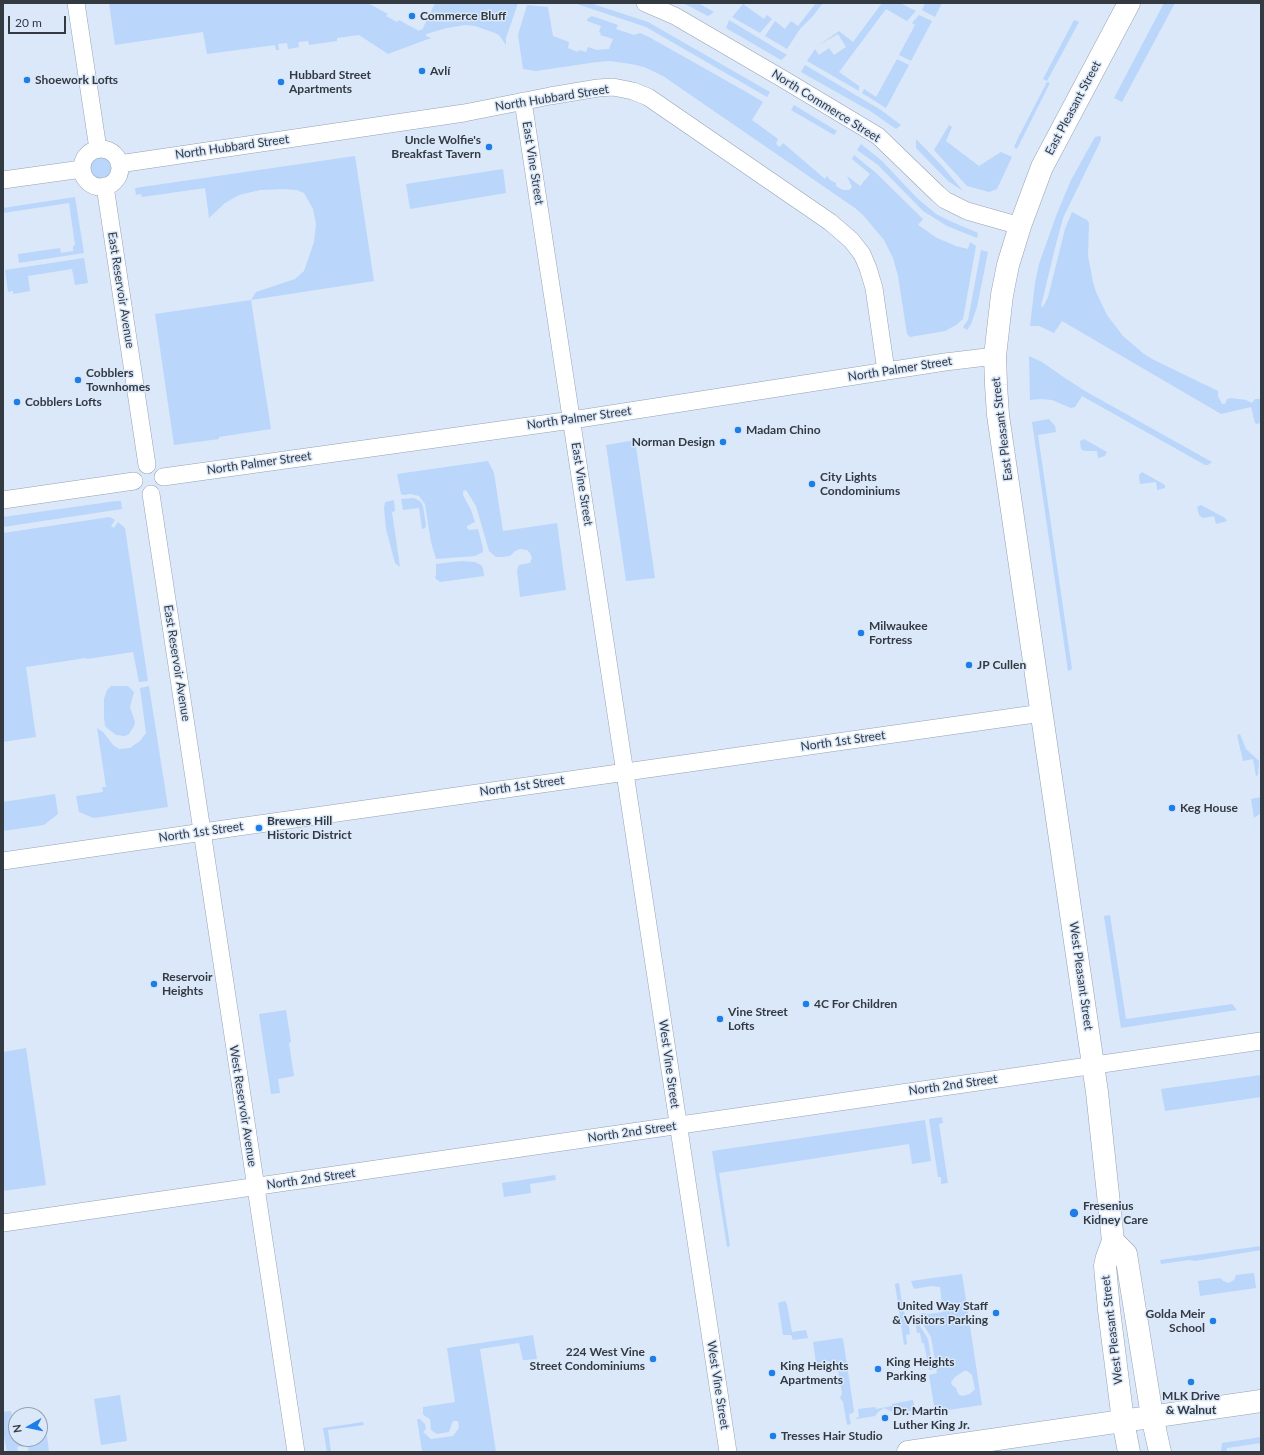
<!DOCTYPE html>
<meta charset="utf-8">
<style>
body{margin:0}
#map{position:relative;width:1264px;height:1455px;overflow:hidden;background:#dae8fa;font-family:Lato,sans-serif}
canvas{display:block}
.frame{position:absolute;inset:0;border:4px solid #343a41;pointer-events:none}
.north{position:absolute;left:8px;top:1407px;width:40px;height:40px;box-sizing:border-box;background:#dae8fa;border:1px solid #98a2b0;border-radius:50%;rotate:261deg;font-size:11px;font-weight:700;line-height:16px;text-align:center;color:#343a41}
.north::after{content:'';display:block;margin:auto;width:14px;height:18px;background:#1c7ee6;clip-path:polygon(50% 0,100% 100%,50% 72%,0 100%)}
.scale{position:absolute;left:8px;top:16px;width:58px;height:18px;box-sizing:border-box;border:2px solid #343a41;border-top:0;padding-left:5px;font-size:12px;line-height:14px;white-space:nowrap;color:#343a41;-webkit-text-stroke:3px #dae8fa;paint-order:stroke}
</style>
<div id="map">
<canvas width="1264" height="1455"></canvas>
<div class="frame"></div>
<div class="north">N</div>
<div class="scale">20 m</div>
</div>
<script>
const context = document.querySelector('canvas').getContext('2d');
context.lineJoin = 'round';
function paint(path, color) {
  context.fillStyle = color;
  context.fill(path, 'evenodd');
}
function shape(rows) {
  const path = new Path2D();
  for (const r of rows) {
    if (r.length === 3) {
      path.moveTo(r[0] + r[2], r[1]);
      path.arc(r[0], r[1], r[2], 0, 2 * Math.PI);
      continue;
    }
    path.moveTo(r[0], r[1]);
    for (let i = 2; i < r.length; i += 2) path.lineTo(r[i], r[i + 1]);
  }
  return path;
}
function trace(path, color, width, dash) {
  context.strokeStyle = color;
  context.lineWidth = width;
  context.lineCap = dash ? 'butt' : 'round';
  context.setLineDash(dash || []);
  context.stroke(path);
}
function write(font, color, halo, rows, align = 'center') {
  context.font = font + ' Lato,sans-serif';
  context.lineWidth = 3;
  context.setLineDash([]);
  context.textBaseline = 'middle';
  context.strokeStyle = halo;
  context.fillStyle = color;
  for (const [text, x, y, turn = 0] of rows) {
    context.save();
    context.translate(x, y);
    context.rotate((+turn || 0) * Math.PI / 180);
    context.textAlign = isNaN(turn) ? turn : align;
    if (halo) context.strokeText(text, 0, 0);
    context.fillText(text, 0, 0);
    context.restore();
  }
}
const green = shape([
 [109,3,368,3,388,14,386,16,397,22,399,20,419,31,421,29,422,30,435,3,518,3,506,38,506,45,499,35,495,33,475,26,465,25,447,28,426,34,426,36,431,38,388,54,359,35,337,38,337,41,309,45,308,41,298,42,299,47,288,49,287,43,278,44,279,50,276,50,275,45,207,54,203,32,115,45],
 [578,3,590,3,648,22,770,92,767,97,646,27,577,4],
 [683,3,698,3,714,12,708,16],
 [816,3,823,3,813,16,800,29,787,49,765,36,775,21,785,29,791,21,798,26],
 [882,3,900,3,916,11,907,21,886,9,839,72,859,86,859,91,807,61,815,49,819,55,829,48,834,55,846,47,838,34,819,45,839,31,853,42],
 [925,3,942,3,935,17,922,10],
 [1164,3,1175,3,1122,102,1114,98],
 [743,4,764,19,767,15,772,19,760,33,732,17],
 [527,5,548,7,553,36,569,42,568,48,578,52,579,50,586,52,588,47,597,50,609,49,613,39,600,35,601,33,599,32,601,26,587,21,588,18,592,16,618,25,616,29,634,35,640,33,649,37,748,93,763,102,752,120,778,139,776,144,780,147,783,143,825,179,827,176,830,180,836,183,836,186,843,190,849,190,852,187,847,176,860,186,870,174,852,159,854,155,875,172,923,219,918,225,937,238,956,246,968,249,970,242,976,246,963,319,956,325,945,331,910,337,907,334,898,276,893,258,884,240,863,215,855,208,663,76,644,67,631,64,609,61,597,62,536,71,523,69,518,35],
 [919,15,932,21,911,61,899,55,915,25,912,23],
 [729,20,787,55,781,60,726,28],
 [1074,20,1079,22,1047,81,1043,79],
 [897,59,909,65,886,108,862,93,864,89,876,97],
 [805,65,881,110,901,125,896,129,870,111,801,72],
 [1047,82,1050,83,1017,149,1014,147,1019,136],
 [794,105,837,131,834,135,791,110],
 [949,125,952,127,946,141,979,166,1001,152,1012,157,997,189,989,192,967,186,934,150],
 [1099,136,1101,137,1101,140,1063,218,1057,240,1041,306,1043,307,1048,297,1065,229,1072,212,1087,220,1089,223,1088,256,1093,282,1096,292,1107,315,1123,336,1144,354,1154,360,1218,391,1218,396,1222,404,1225,404,1227,399,1231,398,1246,400,1252,403,1255,399,1261,399,1260,423,1257,424,1255,423,1251,407,1221,414,1062,321,1054,333,1039,326,1030,326,1035,283,1039,264,1056,216,1071,180,1095,137],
 [916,139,943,167,963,191,948,181,916,148],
 [861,144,882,161,917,198,936,214,950,221,978,233,977,238,947,226,923,211,878,165,857,150],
 [101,167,13],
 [355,156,374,281,251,300,271,429,219,437,219,439,174,445,155,314,251,300,256,292,295,279,304,271,314,242,316,224,313,209,304,193,297,190,283,189,260,190,239,195,225,203,209,218,205,188,142,197,141,194,136,195,135,188],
 [503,169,506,193,410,209,406,184],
 [75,197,84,253,19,263,18,254,60,248,61,253,73,251,73,246,75,245,69,203,3,213,3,208],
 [981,250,988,252,977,307,971,324,967,330,963,327,968,320],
 [84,258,88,283,75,285,72,269,28,276,30,291,13,294,13,291,8,292,5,270],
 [1029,356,1042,362,1062,376,1085,391,1212,462,1208,465,1205,465,1082,396,1075,407,1071,408,1052,400,1041,399,1030,400],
 [1049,419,1055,426,1056,432,1038,435,1072,669,1068,671,1032,422],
 [1084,439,1107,452,1105,456,1098,458,1097,451,1084,451,1081,449,1080,441],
 [635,440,655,578,626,581,606,445],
 [488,461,494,473,503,531,557,523,566,590,520,597,517,570,519,565,530,563,532,558,530,553,527,550,520,549,515,551,510,556,501,557,496,557,489,551,476,506,466,490,463,491,463,495,471,510,475,522,467,526,467,528,469,530,478,529,483,548,483,552,475,556,436,559,431,542,425,504,419,496,410,494,403,495,401,494,397,474],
 [1142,472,1165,485,1165,488,1157,490,1156,482,1140,484,1139,475],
 [414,498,421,502,423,506,426,525,425,528,422,529,419,508,403,510,401,499],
 [394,500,395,511,392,512,400,567,395,563,386,529,384,508,385,502],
 [116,501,121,501,122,509,3,527,3,517],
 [1201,505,1225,518,1227,521,1216,524,1214,516,1203,518,1199,515,1197,507],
 [110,517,115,520,111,526,114,528,118,522,125,528,148,681,139,682,133,652,87,659,86,658,26,667,36,737,3,742,3,533],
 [461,561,475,562,481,565,483,568,484,576,440,582,435,578,436,574,436,564],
 [111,686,128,686,134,692,130,707,135,722,134,726,129,734,125,736,116,735,107,728,105,726,104,717,104,699,107,690],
 [149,686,168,807,94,818,79,812,76,796,103,792,102,787,106,787,97,728,103,732,113,745,119,749,130,748,140,741,146,733,140,688],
 [1240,734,1246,749,1259,761,1258,775,1256,776,1253,759,1243,761,1237,735],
 [55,794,58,814,44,825,3,831,3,802],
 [1261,797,1261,813,1254,818,1251,799],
 [1110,915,1126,1019,1232,1004,1237,1010,1121,1028,1104,916],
 [286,1010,291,1042,289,1043,294,1076,278,1079,280,1093,271,1094,259,1014],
 [26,1048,46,1185,3,1191,3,1052],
 [1261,1075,1261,1097,1165,1111,1161,1089],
 [942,1117,943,1123,939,1124,948,1183,941,1184,941,1177,938,1177,929,1119],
 [925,1120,931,1161,912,1164,909,1144,719,1173,730,1246,727,1247,712,1151],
 [555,1175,556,1180,530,1184,531,1193,504,1197,502,1183],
 [1261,1246,1261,1250,1195,1261,1189,1260,1161,1264,1160,1260],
 [1254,1273,1256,1288,1200,1296,1198,1281,1221,1278,1223,1281,1229,1283,1234,1280,1236,1275],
 [962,1274,982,1405,935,1412,929,1375,937,1373,931,1337,920,1320,919,1315,922,1313,928,1314,943,1312,940,1287,931,1286,914,1289,911,1281],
 [964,1371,967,1371,972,1375,975,1389,970,1394,962,1396,958,1394,956,1388,952,1385,951,1382,955,1377],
 [899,1283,902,1303,905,1315,908,1320,910,1334,906,1335,907,1344,904,1345,895,1284],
 [785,1301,787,1304,792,1332,806,1330,808,1338,793,1340,791,1335,783,1335,778,1303],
 [915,1321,917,1321,928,1339,933,1370,929,1370,924,1343,922,1343,920,1333,917,1333],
 [533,1335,537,1359,525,1360,523,1360,519,1343,480,1349,496,1452,418,1452,422,1451,417,1419,420,1419,425,1424,426,1429,423,1432,431,1439,453,1436,459,1428,458,1421,453,1421,449,1432,437,1434,431,1430,430,1419,425,1416,423,1414,423,1407,455,1402,447,1348],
 [841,1338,843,1339,854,1411,853,1413,849,1414,851,1424,847,1425,843,1402,840,1398,842,1393,837,1364,830,1365,829,1361,816,1363,813,1342],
 [120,1395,127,1441,101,1445,94,1399],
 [913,1400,915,1410,894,1413,884,1408,878,1412,875,1416,856,1419,856,1418,859,1417,858,1409,875,1407,876,1409,892,1406,892,1404],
 [11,1411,15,1432,16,1432,16,1439,40,1439,40,1428,46,1428,49,1452,29,1452,27,1445,17,1447,18,1452,7,1452,3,1430,3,1412],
 [363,1422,364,1425,328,1430,331,1452,327,1452,323,1428],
 [1261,1437,1261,1443,1227,1448,1226,1452,1221,1452,1222,1443]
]);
const street = shape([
 [76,3,98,149],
 [645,3,675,16,783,79,878,136,938,194,945,200,967,211,1020,226],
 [523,101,728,1452],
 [101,168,19],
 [119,164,464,113,550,96,598,88,613,87,633,91,648,97,830,222,851,240,862,254,868,268,874,288,886,371],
 [3,180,82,169],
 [105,186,147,465],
 [163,477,572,420,945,362,995,356],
 [151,494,296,1452],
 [3,500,134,481],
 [3,861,224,829,1042,713],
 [3,1223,1261,1041]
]);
const secondary = shape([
 [1129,3,1042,167,1020,226,1008,265,1002,295,995,356,996,385,998,415,1097,1092,1113,1241,1107,1257,1105,1266,1109,1310,1123,1421,1129,1452],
 [1113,1241,1126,1254,1152,1416,1160,1452],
 [908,1452,1261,1401]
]);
const markers = [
 [412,16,4,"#1c7ee6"],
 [422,71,4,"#1c7ee6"],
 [27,80,4,"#1c7ee6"],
 [281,82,4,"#1c7ee6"],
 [489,147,4,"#1c7ee6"],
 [78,380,4,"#1c7ee6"],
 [17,402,4,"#1c7ee6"],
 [738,430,4,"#1c7ee6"],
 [723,442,4,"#1c7ee6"],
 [812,484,4,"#1c7ee6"],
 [861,633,4,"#1c7ee6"],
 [969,665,4,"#1c7ee6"],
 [1172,808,4,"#1c7ee6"],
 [259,828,4,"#1c7ee6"],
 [154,984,4,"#1c7ee6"],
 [806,1004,4,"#1c7ee6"],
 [720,1019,4,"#1c7ee6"],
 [1074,1213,5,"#1c7ee6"],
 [996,1313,4,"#1c7ee6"],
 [1213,1321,4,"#1c7ee6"],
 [653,1359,4,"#1c7ee6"],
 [878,1369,4,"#1c7ee6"],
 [772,1373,4,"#1c7ee6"],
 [1191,1382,4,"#1c7ee6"],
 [885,1418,4,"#1c7ee6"],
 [773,1436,4,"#1c7ee6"]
];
const poiNames = [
 ["Commerce Bluff",420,16],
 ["Avlí",430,71],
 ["Hubbard Street",289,75],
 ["Apartments",289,89],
 ["Shoework Lofts",35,80],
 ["Uncle Wolfie's",481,140,"right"],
 ["Breakfast Tavern",481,154,"right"],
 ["Cobblers",86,373],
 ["Townhomes",86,387],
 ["Cobblers Lofts",25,402],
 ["Madam Chino",746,430],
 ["Norman Design",715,442,"right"],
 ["City Lights",820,477],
 ["Condominiums",820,491],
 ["Milwaukee",869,626],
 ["Fortress",869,640],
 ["JP Cullen",977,665],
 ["Keg House",1180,808],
 ["Brewers Hill",267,821],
 ["Historic District",267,835],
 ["Reservoir",162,977],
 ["Heights",162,991],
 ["4C For Children",814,1004],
 ["Vine Street",728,1012],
 ["Lofts",728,1026],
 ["Fresenius",1083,1206],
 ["Kidney Care",1083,1220],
 ["United Way Staff",988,1306,"right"],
 ["& Visitors Parking",988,1320,"right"],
 ["Golda Meir",1205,1314,"right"],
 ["School",1205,1328,"right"],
 ["224 West Vine",645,1352,"right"],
 ["Street Condominiums",645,1366,"right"],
 ["King Heights",886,1362],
 ["Parking",886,1376],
 ["King Heights",780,1366],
 ["Apartments",780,1380],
 ["MLK Drive",1191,1396,"center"],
 ["& Walnut",1191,1410,"center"],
 ["Dr. Martin",893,1411],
 ["Luther King Jr.",893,1425],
 ["Tresses Hair Studio",781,1436]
];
const streetNames = [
 ["North Hubbard Street",552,98,-9],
 ["North Commerce Street",826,106,32],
 ["East Pleasant Street",1073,108,-62],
 ["North Hubbard Street",232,147,-8],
 ["East Vine Street",533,163,81],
 ["East Reservoir Avenue",121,290,81],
 ["North Palmer Street",900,369,-9],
 ["North Palmer Street",579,418,-8],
 ["East Pleasant Street",1002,429,-97],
 ["North Palmer Street",259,463,-8],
 ["East Vine Street",582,484,81],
 ["East Reservoir Avenue",177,663,81],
 ["North 1st Street",843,741,-8],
 ["North 1st Street",522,786,-8],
 ["North 1st Street",201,832,-8],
 ["West Pleasant Street",1081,976,82],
 ["West Vine Street",669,1064,82],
 ["North 2nd Street",953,1085,-8],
 ["West Reservoir Avenue",243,1106,81],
 ["North 2nd Street",632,1132,-8],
 ["North 2nd Street",311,1179,-8],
 ["West Pleasant Street",1112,1330,-97],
 ["West Vine Street",718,1385,81]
];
paint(green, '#bad6fb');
trace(street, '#95a2b3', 18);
trace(secondary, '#95a2b3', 23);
trace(street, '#fff', 17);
trace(secondary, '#fff', 22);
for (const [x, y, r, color] of markers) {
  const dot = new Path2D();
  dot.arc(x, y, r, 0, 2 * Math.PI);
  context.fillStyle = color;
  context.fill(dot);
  trace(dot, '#dae8fa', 1.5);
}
write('bold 12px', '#343a41', '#dae8fa', poiNames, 'left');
write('12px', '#343a41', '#dae8fa', streetNames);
</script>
